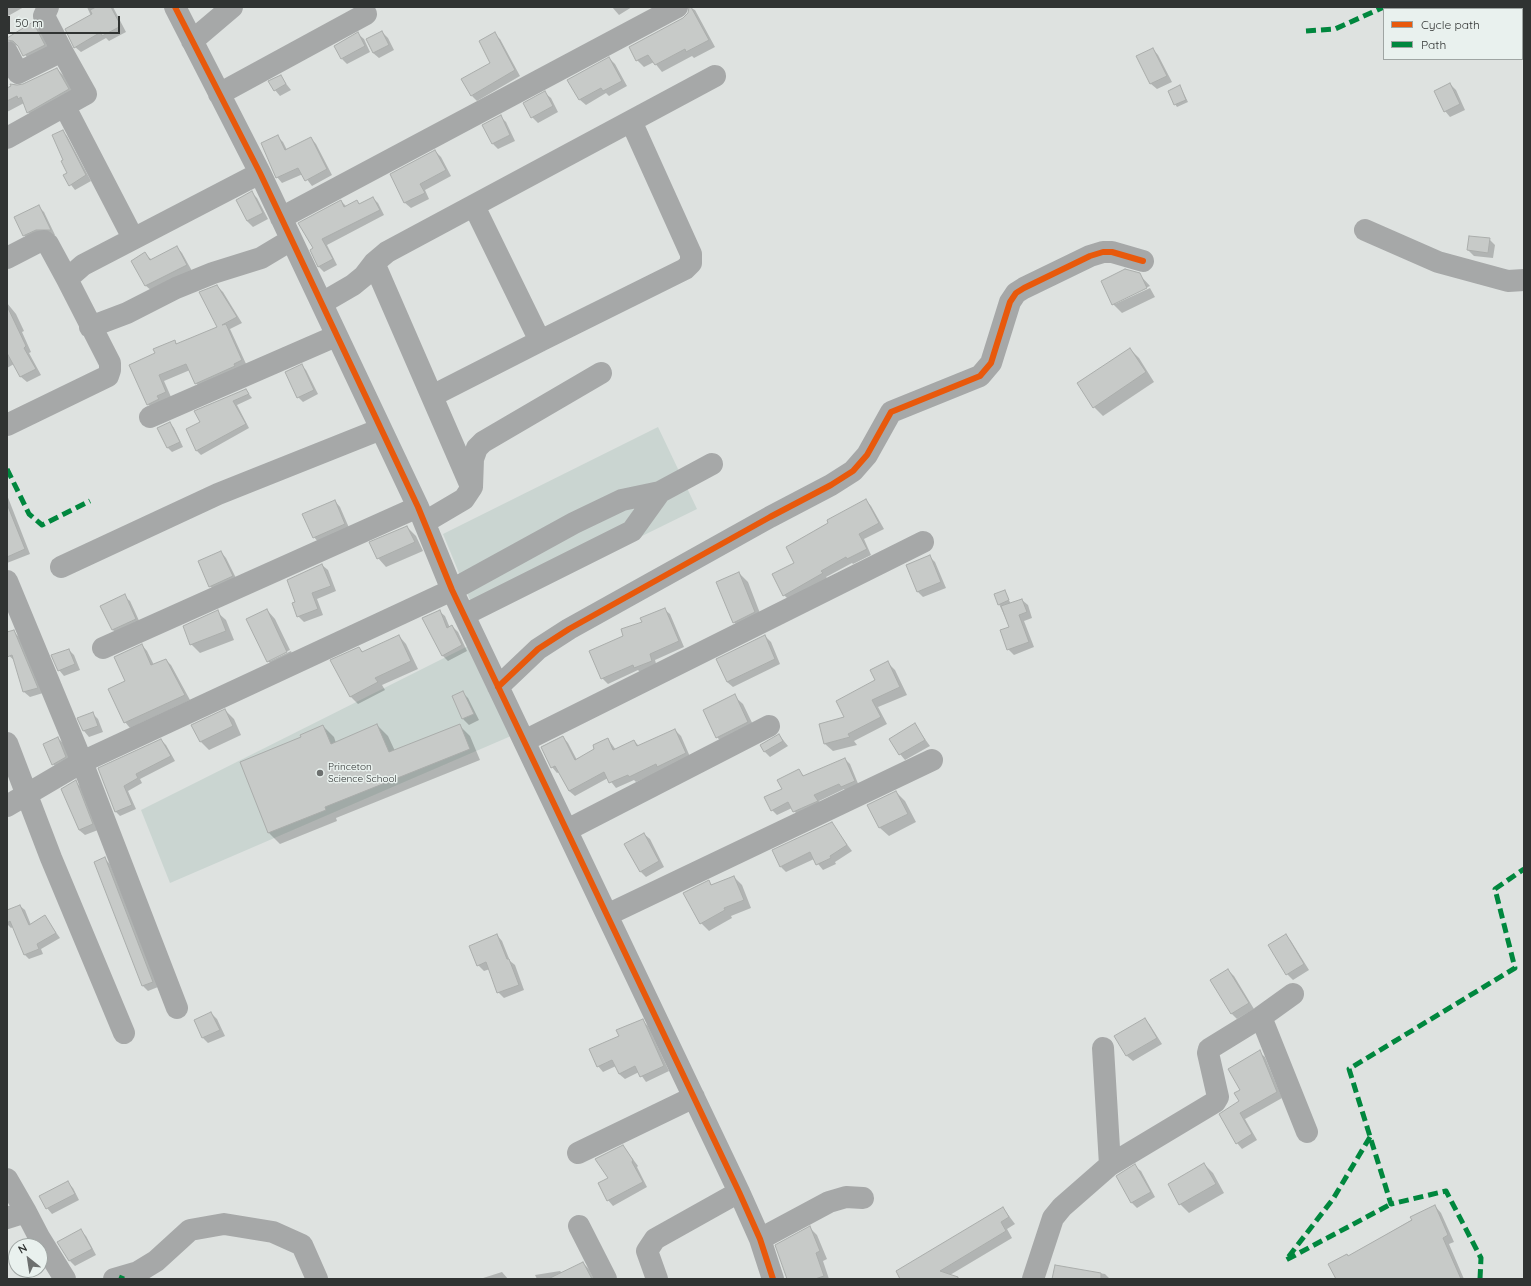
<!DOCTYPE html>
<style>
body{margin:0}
#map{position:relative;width:1531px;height:1286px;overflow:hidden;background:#dee2e0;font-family:Quicksand,sans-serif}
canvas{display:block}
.frame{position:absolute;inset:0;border:8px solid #303332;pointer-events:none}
.legend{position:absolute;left:1383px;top:8px;width:140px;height:52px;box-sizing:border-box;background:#e9f1ee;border:1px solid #9fa5a3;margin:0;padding:5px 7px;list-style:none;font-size:12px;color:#303332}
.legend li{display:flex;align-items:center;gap:8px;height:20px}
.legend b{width:20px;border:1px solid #9fa5a3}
.north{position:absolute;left:8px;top:1238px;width:40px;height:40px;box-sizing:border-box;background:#e9f1ee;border:1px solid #9fa5a3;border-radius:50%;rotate:330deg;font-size:11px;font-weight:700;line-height:16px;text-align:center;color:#303332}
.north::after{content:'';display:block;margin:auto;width:14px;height:18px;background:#6d706f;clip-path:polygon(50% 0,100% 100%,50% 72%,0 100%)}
.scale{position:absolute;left:8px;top:16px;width:112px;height:18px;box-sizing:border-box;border:2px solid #303332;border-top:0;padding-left:5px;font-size:12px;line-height:14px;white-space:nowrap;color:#303332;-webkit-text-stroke:3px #e9f1ee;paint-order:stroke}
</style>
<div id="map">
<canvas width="1531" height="1286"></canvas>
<div class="frame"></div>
<ul class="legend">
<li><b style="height:5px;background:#e8590c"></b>Cycle path</li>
<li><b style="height:5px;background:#00873e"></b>Path</li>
</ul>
<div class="north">N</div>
<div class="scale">50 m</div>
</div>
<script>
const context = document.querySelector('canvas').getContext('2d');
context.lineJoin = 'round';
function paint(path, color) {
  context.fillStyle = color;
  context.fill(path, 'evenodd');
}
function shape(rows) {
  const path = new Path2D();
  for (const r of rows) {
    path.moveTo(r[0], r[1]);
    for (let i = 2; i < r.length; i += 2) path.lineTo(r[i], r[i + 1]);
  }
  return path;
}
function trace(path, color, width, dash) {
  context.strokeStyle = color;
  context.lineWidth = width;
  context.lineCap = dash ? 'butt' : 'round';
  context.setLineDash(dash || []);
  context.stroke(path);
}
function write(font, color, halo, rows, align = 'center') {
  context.font = font + ' Quicksand,sans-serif';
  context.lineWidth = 3;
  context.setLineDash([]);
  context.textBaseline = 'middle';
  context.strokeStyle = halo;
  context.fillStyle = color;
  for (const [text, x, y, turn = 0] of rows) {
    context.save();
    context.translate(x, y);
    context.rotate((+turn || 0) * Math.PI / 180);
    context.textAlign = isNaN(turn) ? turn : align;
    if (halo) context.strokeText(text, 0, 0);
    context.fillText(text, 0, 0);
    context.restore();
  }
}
const built = shape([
 [658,427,697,509,477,617,443,534],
 [468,646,511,736,170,883,141,810]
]);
const shadow = shape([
 [7,7,24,7,8,16],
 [87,7,113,7,126,32,109,41,106,38,81,52,75,47,91,16],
 [612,7,632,7,619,15],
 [689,7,695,10,715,47,694,58,692,56,662,72,654,62,644,67,637,60,689,14],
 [33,23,39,29,50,51,30,61,18,46,12,44,7,39],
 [382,32,388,38,394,50,379,58,373,53],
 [358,34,364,39,370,52,347,64,342,59],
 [494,34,500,39,520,76,477,101,472,96,492,63],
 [1153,49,1158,55,1172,82,1157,89,1151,84,1138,56],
 [609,58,615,64,627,86,609,96,606,93,586,105,580,100,568,80],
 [57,69,64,76,76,97,35,119,28,112,24,103,7,112,7,89,24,85],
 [280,76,291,90,280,96,275,90],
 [1450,84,1456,90,1465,110,1450,117,1445,111],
 [1180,86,1188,102,1177,107,1175,104],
 [545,93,551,98,558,112,538,123,532,117],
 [500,116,506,122,515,141,498,149,493,144],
 [62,131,67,136,91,181,75,190,64,176,68,173,65,160],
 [277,136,283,142,287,150,311,138,316,144,332,175,312,186,303,174,282,183,277,177],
 [435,151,441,157,451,176,425,190,429,199,411,208,405,203,391,175],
 [252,193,257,198,268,219,253,227,247,221,237,200],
 [373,198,378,203,384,215,327,245,337,265,324,272,319,267,312,250,314,249,341,201,347,207,357,201,360,205],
 [38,206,44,212,55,235,42,235,29,241,24,235],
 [1489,239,1495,245,1493,258,1474,256,1468,250],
 [177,247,182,253,192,271,152,291,146,286,132,261,145,254,152,260],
 [1139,274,1150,286,1115,302,1115,304,1150,288,1155,297,1122,313,1113,304],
 [217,286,223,292,242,323,230,329,247,366,201,389,196,383,190,370,164,381,171,397,154,410,148,404,156,354,174,341,178,345,218,328],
 [7,303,16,314,24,331,22,332,31,352,29,353,41,375,27,382,21,377,14,364,7,368],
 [1130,349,1139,358,1154,382,1103,416,1094,407],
 [302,366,306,370,318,394,303,402,298,397],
 [246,390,252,398,237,405,249,428,201,455,197,451,187,429,201,422],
 [170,423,174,428,183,447,172,452,168,448],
 [7,495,30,554,7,563],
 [866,500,871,506,884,529,864,539,871,555,853,564,852,563,826,577,828,579,790,601,784,595],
 [335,501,340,507,350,530,319,543,314,537],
 [407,527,416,536,423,551,386,567,378,558],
 [221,552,226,558,238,582,216,592,210,586],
 [929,556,935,562,946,588,923,597,918,592,907,565],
 [322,565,328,570,336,591,317,599,323,615,304,622,298,616],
 [739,573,748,582,763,621,742,631,734,622],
 [1004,591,1011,604,1022,600,1028,605,1032,618,1024,621,1034,647,1014,655,1008,649,1010,628,999,604],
 [124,596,130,601,141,625,118,636,113,630,101,607],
 [664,609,670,614,684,647,655,660,657,667,641,673,638,670,608,684,602,678,625,637],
 [267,610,275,619,290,650,270,659,270,661,291,651,295,661,277,670,268,661],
 [439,611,445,616,450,628,452,626,458,632,467,651,448,661,442,655],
 [217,612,226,620,234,640,200,653,191,644],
 [14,632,19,637,43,693,30,697,24,692,15,661,7,654,7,634],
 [399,636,406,644,418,669,382,685,385,690,358,704,350,696,359,648,363,652],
 [765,636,771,642,780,664,733,687,727,682],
 [142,645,147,651,154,665,166,660,171,665,190,700,130,728,125,722,126,681],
 [69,650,74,655,80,670,64,676,59,670],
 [888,663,895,670,907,695,878,707,887,724,854,741,857,745,833,751,825,744,820,725,846,717,877,681],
 [462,692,468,698,479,720,469,725,463,719,453,697],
 [734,696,743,704,756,731,725,746,717,737],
 [225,710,234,719,241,735,209,750,201,742],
 [93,714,98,719,103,732,89,737,84,731,79,719],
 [914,724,930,746,905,760,900,754],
 [377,725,388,736,395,751,459,725,470,736,480,760,336,818,337,821,280,844,269,833,241,763,302,738,323,726,334,737,336,743],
 [675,730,681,736,691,759,636,782,634,780,616,788,608,778,575,796,569,791,559,772,557,773,552,767,563,737,568,743,577,760,596,750,608,739,616,750,634,741,639,746],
 [779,735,788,746,770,757,764,751],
 [58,738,64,744,71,763,59,770,53,764,44,744],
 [161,740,166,745,175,761,140,779,142,783,128,791,136,809,120,816,116,812,99,769],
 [845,759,850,764,859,786,847,792,844,789,819,801,822,806,799,817,792,808,777,815,772,810,799,771,804,776],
 [75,781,81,787,98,830,85,835,79,830],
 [896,792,905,801,916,822,889,836,880,828,868,805],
 [831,823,852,851,835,862,836,864,823,870,814,859,786,872,781,867],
 [644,834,650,839,664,867,646,877,640,871],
 [105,859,110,864,158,987,148,991,143,986,95,862],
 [734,877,742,885,751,908,731,916,732,918,709,931,701,923,709,882,712,885],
 [20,906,25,910,31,925,45,917,60,938,41,949,43,954,29,959,24,954,13,927,11,928,7,924,7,911],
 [497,935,502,941,510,961,515,965,524,990,504,998,498,992,490,969,484,971,478,965],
 [1286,935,1291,941,1309,970,1293,980,1287,974],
 [1228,970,1234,976,1254,1009,1237,1019,1231,1013],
 [211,1013,217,1019,225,1036,208,1043,203,1038],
 [1145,1019,1150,1025,1162,1044,1133,1061,1127,1056,1116,1037],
 [643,1021,648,1026,669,1071,646,1082,639,1072,625,1079,619,1074,616,1066,603,1072,598,1066,620,1037],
 [1259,1052,1265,1057,1282,1098,1245,1119,1257,1140,1242,1149,1237,1143,1241,1090],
 [623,1146,638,1166,637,1167,647,1187,613,1206,608,1200,609,1178],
 [1204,1164,1213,1173,1224,1193,1189,1213,1180,1204],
 [1135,1166,1141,1171,1155,1197,1137,1208,1131,1202],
 [68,1183,73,1188,79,1200,52,1214,47,1208],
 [1435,1206,1441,1213,1454,1242,1449,1244,1464,1279,1337,1279,1348,1257],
 [1003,1208,1015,1224,1007,1229,1012,1238,950,1275,961,1279,902,1279],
 [810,1228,817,1235,827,1259,823,1261,829,1279,788,1279],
 [81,1231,86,1236,96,1255,75,1266,70,1261],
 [583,1263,589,1269,594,1279,537,1279,535,1275,560,1271,562,1273],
 [1055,1266,1105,1274,1110,1279,1053,1279],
 [502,1272,508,1279,480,1279]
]);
const building = shape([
 [96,7,111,7,121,26,102,36,101,32,74,48,65,29,92,14,90,10,96,7],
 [689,7,691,7,709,40,686,52,685,49,655,65,648,55,636,61,629,47,683,18,688,13,689,7],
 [33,22,45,45,23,56,18,46,13,41,7,40,7,38,33,22],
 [382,31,389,45,373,53,366,39,382,31],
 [358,32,365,46,341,59,334,46,358,32],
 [495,32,515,70,471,96,461,79,490,63,479,41,495,32],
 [1153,48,1167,76,1150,84,1136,56,1153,48],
 [609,57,622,81,603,91,601,88,579,100,567,80,609,57],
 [57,68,69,89,27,113,21,97,18,99,17,96,7,101,7,88,11,86,10,84,17,85,23,84,57,68],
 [281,75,286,84,274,91,268,81,281,75],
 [1450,83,1460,104,1444,112,1434,91,1450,83],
 [1180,85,1186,100,1174,105,1168,91,1180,85],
 [545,91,553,106,531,118,523,103,545,91],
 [501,115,510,135,492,144,482,125,501,115],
 [63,130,86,175,69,186,63,175,67,173,61,161,63,160,52,135,63,130],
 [278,135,285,150,311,137,327,169,305,181,298,168,276,178,261,143,278,135],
 [435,150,446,170,420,184,425,193,404,203,390,174,435,150],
 [252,191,263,213,247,221,236,200,252,191],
 [373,197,380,210,322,239,333,259,318,267,310,250,313,248,298,223,341,200,344,207,357,200,359,204,373,197],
 [39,205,51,230,36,230,23,236,14,217,39,205],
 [1469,236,1490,238,1488,253,1467,250,1469,236],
 [177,246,187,265,145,286,131,261,145,252,150,260,177,246],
 [1125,269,1140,273,1147,288,1112,305,1101,281,1125,269],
 [217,285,237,317,222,325,226,324,242,360,234,364,235,366,195,384,186,364,159,375,166,392,157,396,159,399,147,405,129,365,155,353,153,349,175,340,176,344,217,327,199,292,217,285],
 [7,306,26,346,24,348,36,369,20,377,7,353,7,306],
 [1130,348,1146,372,1093,408,1077,383,1130,348],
 [302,364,314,390,297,398,285,372,302,364],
 [246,389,249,394,233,401,246,424,196,451,186,429,200,422,194,411,246,389],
 [170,422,180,442,167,448,157,428,170,422],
 [866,499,879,523,859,534,867,549,847,559,846,557,821,571,823,573,783,596,772,574,794,563,786,547,828,523,827,520,866,499],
 [335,500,345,524,313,538,302,514,335,500],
 [7,504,25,549,7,557,7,504],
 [407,526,415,542,377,559,369,542,407,526],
 [221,551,233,576,209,587,198,561,221,551],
 [930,555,941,582,917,592,906,565,930,555],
 [322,564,331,586,312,593,318,609,297,617,292,603,295,602,287,580,322,564],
 [739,572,755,612,733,623,716,582,739,572],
 [1005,590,1009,600,998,605,994,594,1005,590],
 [125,594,136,619,112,630,100,606,125,594],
 [1022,599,1027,612,1019,615,1029,642,1007,650,1000,630,1009,627,1001,606,1022,599],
 [665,608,679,641,650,654,652,661,634,668,633,665,601,679,589,651,623,636,621,629,642,622,640,618,665,608],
 [267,609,287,652,267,662,246,619,267,609],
 [218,610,226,631,190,645,183,626,218,610],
 [440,610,447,628,452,625,462,645,442,656,422,618,440,610],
 [14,630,38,688,23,692,12,655,7,657,7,632,14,630],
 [399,635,411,661,375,678,378,682,350,697,330,660,359,647,362,652,399,635],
 [765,635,775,659,727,682,716,659,765,635],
 [142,644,151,665,166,659,185,695,124,723,108,689,125,681,114,657,142,644],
 [69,649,75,664,58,671,51,655,69,649],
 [888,661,900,687,872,700,881,717,848,734,850,737,824,744,819,724,844,717,836,701,875,680,870,670,888,661],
 [463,691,474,714,462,719,452,696,463,691],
 [735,694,748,722,716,738,703,710,735,694],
 [225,709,233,726,200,742,191,725,225,709],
 [93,712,98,726,83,731,77,718,93,712],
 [915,723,925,740,899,755,889,739,915,723],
 [377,724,389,752,460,724,470,749,325,807,326,810,268,833,240,762,301,737,300,735,323,725,331,744,377,724],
 [675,729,686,753,657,767,656,764,629,777,628,775,609,783,604,772,569,791,555,766,551,768,541,747,563,736,575,760,594,749,593,745,608,738,613,750,634,740,637,746,675,729],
 [779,734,783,741,764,752,760,745,779,734],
 [58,737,66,757,52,765,43,744,58,737],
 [161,739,171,756,136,774,138,778,124,786,132,805,115,812,98,768,161,739],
 [845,758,855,781,841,787,839,784,814,795,818,801,793,812,788,802,771,811,764,797,782,789,777,780,799,769,803,776,845,758],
 [76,780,93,824,79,830,61,789,76,780],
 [896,791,908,814,879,828,867,805,896,791],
 [832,822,847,845,830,856,831,858,816,865,810,852,780,867,772,850,832,822],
 [644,833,659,861,640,872,624,844,644,833],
 [105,857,153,982,142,986,94,862,105,857],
 [734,876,744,900,724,908,725,910,700,924,683,893,709,880,711,885,734,876],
 [20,905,29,925,45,915,56,933,37,944,39,949,24,955,10,921,7,923,7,910,20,905],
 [497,934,507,959,509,959,519,985,497,993,486,962,477,966,469,946,497,934],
 [1286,934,1304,964,1286,975,1268,945,1286,934],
 [1228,969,1249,1003,1231,1014,1210,980,1228,969],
 [211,1012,220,1030,202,1038,194,1020,211,1012],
 [1145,1018,1157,1038,1126,1056,1114,1036,1145,1018],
 [643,1019,664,1066,640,1077,635,1066,619,1074,612,1060,597,1067,589,1049,619,1036,616,1030,643,1019],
 [1260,1050,1277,1092,1240,1113,1252,1134,1236,1144,1219,1114,1239,1101,1234,1093,1240,1090,1228,1069,1260,1050],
 [623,1145,633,1160,632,1162,643,1182,607,1201,598,1183,608,1178,595,1159,623,1145],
 [1204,1163,1216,1184,1179,1205,1168,1184,1204,1163],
 [1135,1164,1151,1192,1131,1203,1116,1176,1135,1164],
 [68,1181,75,1194,46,1209,39,1196,68,1181],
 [1435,1205,1448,1235,1443,1238,1461,1279,1336,1279,1328,1264,1347,1254,1348,1256,1412,1220,1410,1217,1435,1205],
 [1003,1207,1009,1217,1001,1222,1006,1231,940,1271,958,1277,958,1279,900,1279,896,1271,1003,1207],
 [810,1226,820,1251,816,1253,824,1276,815,1279,787,1279,775,1245,810,1226],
 [81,1229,92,1249,69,1261,57,1242,81,1229],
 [583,1262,592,1279,548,1279,583,1262],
 [1055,1265,1101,1273,1101,1279,1052,1279,1055,1265]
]);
const minor = shape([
 [48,7,44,16,62,51],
 [175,7,260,173,418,507,452,590,739,1192,760,1239,773,1279],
 [192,41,232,7],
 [7,52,18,73,62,51,86,94,7,138],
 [219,94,366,14],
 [65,107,133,238],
 [474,206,540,341,685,269,691,263,691,254,631,121],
 [281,218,677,7],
 [1365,230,1438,262,1508,281,1524,280],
 [7,258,38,242,44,241,48,244,67,279],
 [374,263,470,484],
 [322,303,353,285,364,276,374,263,387,252,715,76],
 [90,327,127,313,176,288,213,273,261,258,291,240],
 [432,396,540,341],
 [150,417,336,336],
 [7,425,108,376,110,370,110,363,67,279,83,265,260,173],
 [425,522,464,499,472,487,473,459,477,448,483,442,601,373],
 [61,567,218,494,381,429],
 [7,581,82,762,177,1008],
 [464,615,632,531,660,492],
 [103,648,418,507],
 [498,687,538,649,569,629,770,517,831,485,853,471,867,455,891,412,980,376,991,363,1010,302,1016,293,1024,288,1090,256,1103,252,1112,252,1143,261],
 [524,741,923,542],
 [7,743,51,858,124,1033],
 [7,806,82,762,452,590,574,523,622,500,660,492,712,464],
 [567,830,769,726],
 [607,915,932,760],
 [1261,1017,1307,1132],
 [1103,1048,1110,1165],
 [578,1153,694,1097],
 [7,1179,26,1212,7,1218],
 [26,1212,39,1237,65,1279],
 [579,1226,606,1279],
 [760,1239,829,1202,846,1197,863,1198],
 [114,1279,138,1272,156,1261,190,1230,224,1224,273,1232,302,1245,317,1279],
 [657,1279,647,1251,655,1239,739,1192],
 [1033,1279,1053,1218,1062,1207,1110,1165,1215,1102,1218,1097,1208,1053,1209,1049,1261,1017,1293,994]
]);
const quiet = shape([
 [1306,31,1335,29,1384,7],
 [7,469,29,514,42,525,90,501],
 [1370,1137,1333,1199,1286,1260,1391,1204],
 [119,1277,124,1279],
 [1480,1279,1481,1258,1446,1191,1391,1204,1349,1069,1515,968,1495,889,1524,869]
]);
const cycleway = shape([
 [175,7,260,173,418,507,452,590,739,1192,760,1239,773,1279],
 [498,687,538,649,569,629,770,517,831,485,853,471,867,455,891,412,980,376,991,363,1010,302,1016,293,1024,288,1090,256,1103,252,1112,252,1143,261]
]);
const markers = [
 [320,773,4,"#6d706f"]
];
const poiNames = [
 ["Princeton",328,767],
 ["Science School",328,779]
];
paint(built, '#cad5d1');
paint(shadow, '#0003');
paint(building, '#c7cac8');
trace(building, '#aaadab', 1);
trace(minor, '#a6a8a8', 22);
trace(quiet, '#00873e', 5, [10, 5]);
trace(cycleway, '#e8590c', 6);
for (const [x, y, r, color] of markers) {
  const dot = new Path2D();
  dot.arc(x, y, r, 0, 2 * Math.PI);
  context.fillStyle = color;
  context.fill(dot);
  trace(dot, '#e9f1ee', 1.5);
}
write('10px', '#303332', '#e9f1ee', poiNames, 'left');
</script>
